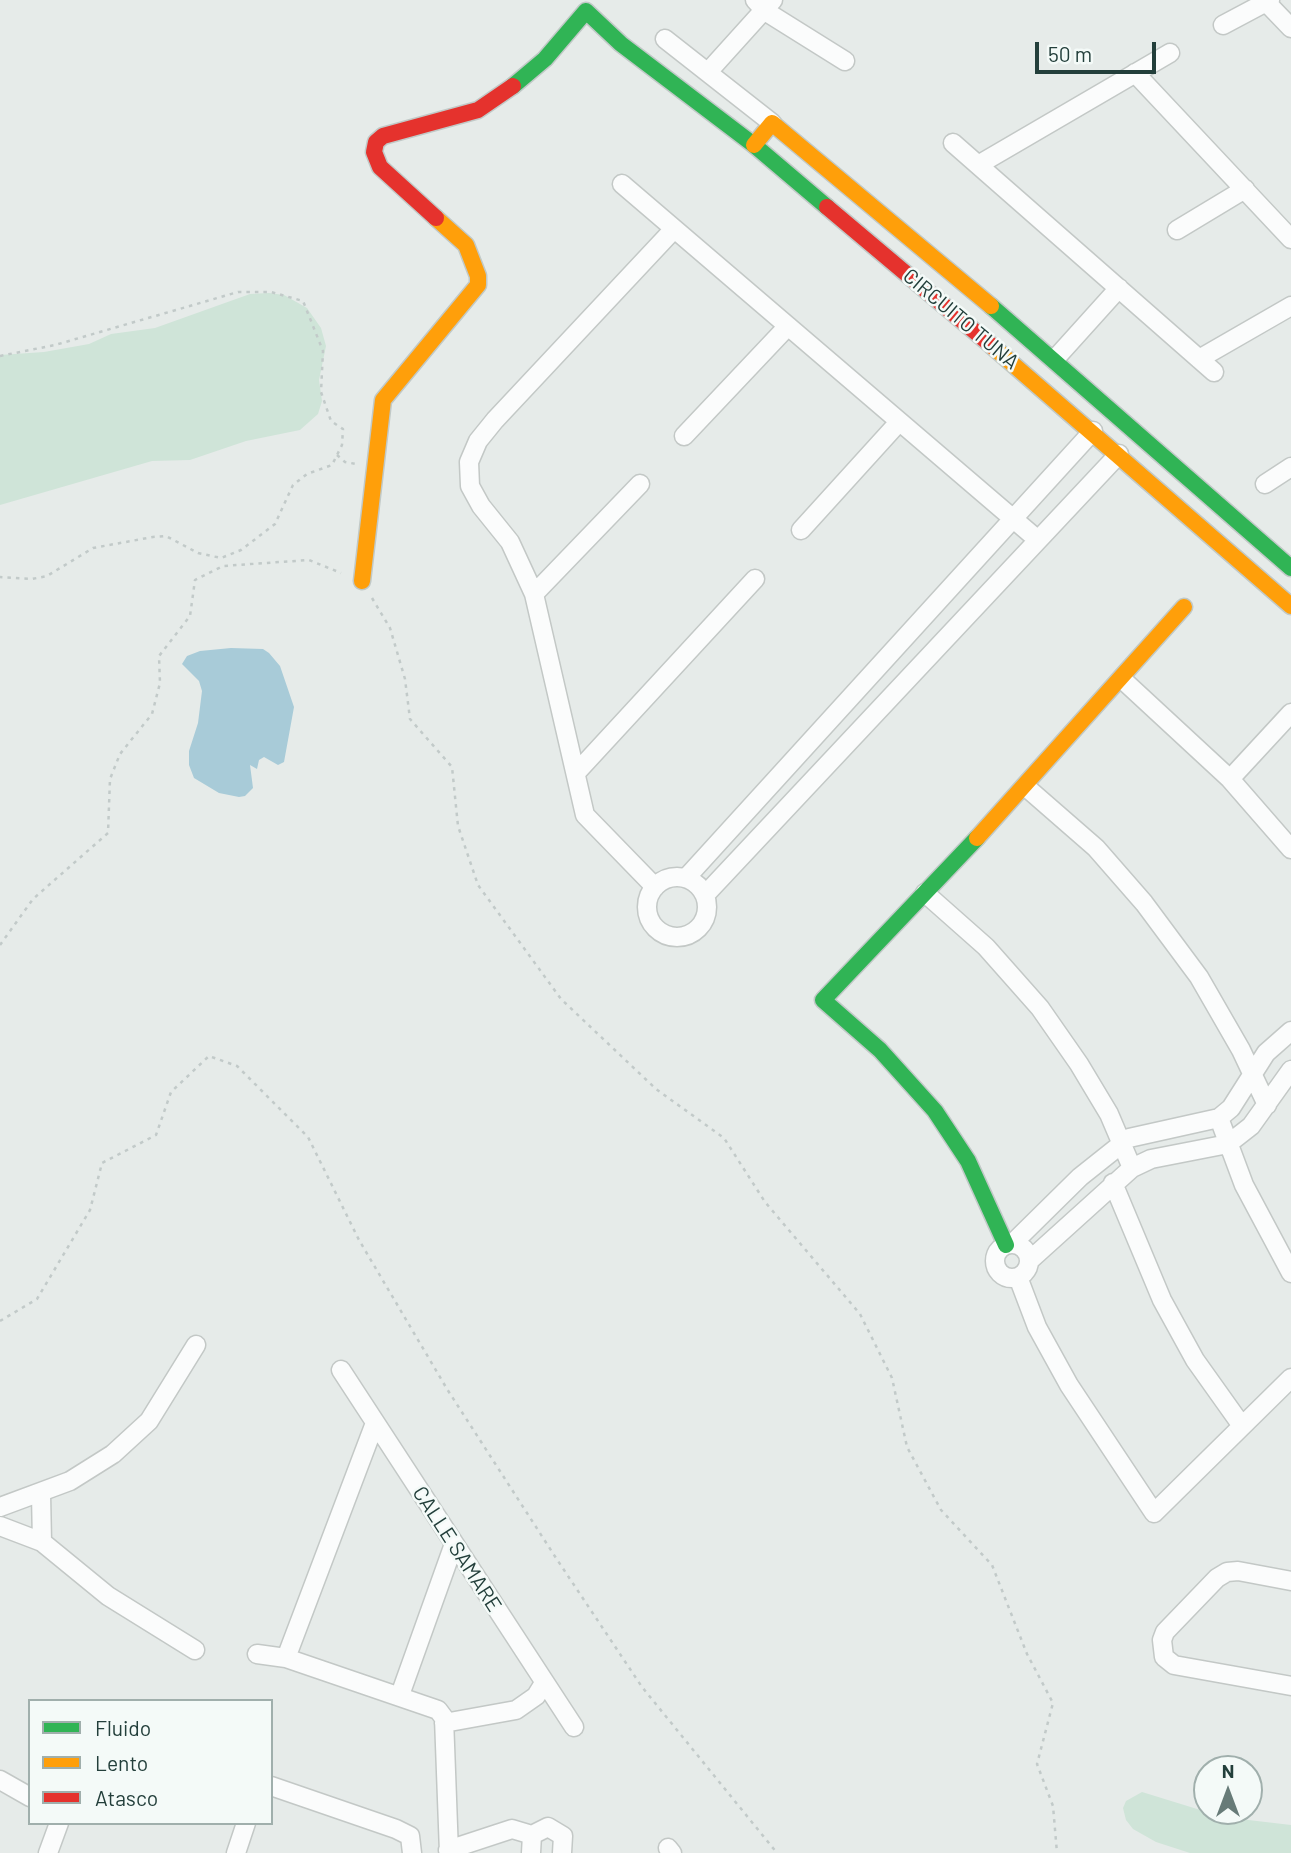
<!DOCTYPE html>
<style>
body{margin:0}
#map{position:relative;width:1291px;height:1853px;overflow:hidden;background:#e6ebe9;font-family:Barlow,sans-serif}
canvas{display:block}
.legend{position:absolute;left:28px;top:1699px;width:245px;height:126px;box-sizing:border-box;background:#f4faf8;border:2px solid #a0afac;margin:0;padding:9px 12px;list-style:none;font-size:21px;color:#233f3b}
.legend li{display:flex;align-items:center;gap:14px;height:35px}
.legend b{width:35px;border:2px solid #a0afac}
.north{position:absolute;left:1193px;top:1755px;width:70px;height:70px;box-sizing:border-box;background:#f4faf8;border:2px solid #a0afac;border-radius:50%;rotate:0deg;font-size:19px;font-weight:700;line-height:28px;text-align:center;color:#233f3b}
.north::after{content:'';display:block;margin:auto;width:24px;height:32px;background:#677b78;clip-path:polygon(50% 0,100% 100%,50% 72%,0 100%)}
.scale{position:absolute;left:1035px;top:42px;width:121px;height:32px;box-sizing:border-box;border:4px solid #233f3b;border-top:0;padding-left:9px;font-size:21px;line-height:24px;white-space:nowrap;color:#233f3b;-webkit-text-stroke:5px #f4faf8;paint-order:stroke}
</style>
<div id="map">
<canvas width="1291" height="1853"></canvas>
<ul class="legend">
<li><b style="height:9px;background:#30b455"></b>Fluido</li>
<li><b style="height:9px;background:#ff9f0a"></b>Lento</li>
<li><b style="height:9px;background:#e5322d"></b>Atasco</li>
</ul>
<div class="north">N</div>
<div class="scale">50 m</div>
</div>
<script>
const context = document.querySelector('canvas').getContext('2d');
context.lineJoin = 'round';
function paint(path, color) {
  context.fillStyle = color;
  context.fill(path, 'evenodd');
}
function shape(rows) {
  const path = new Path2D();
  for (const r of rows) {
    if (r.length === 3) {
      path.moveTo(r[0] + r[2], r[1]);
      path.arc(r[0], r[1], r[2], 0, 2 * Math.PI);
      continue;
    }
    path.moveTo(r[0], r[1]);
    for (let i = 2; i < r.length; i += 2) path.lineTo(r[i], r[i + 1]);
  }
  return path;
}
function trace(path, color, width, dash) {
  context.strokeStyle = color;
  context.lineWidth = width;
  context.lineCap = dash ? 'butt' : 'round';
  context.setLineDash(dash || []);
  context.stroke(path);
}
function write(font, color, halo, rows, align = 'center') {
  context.font = font + ' Barlow,sans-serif';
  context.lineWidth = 5;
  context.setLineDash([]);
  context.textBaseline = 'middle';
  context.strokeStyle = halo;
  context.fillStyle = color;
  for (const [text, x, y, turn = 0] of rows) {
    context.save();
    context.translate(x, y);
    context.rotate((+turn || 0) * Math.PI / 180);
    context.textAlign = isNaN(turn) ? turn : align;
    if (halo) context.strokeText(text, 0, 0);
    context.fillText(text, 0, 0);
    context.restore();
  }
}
const green = shape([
 [269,293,284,295,307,308,321,328,326,346,319,380,322,401,318,414,300,430,246,441,190,460,152,461,0,505,0,355,44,352,89,344,111,334,155,328,250,294],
 [1142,1792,1223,1817,1291,1825,1291,1853,1190,1853,1156,1842,1133,1829,1126,1820,1123,1808,1126,1801]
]);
const water = shape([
 [231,648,263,649,269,653,280,666,294,707,284,762,278,765,264,757,259,760,257,769,250,765,253,788,245,796,239,797,219,793,194,778,189,765,189,751,198,723,202,691,199,681,182,664,187,656,200,651]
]);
const path = shape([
 [0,356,55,345,238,292,271,292,303,301,323,351,321,392,331,421,343,429,342,445,332,465,307,474,293,485,275,524,241,550,221,558,198,553,166,536,153,537,93,548,47,576,32,579,0,577],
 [337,455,345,462,356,464],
 [372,598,390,628,405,679,410,719,452,767,458,826,478,885,561,999,656,1089,724,1138,765,1202,860,1314,892,1378,907,1447,941,1510,992,1565,1027,1654,1053,1703,1037,1764,1053,1806,1057,1853],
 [0,945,33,899,108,833,110,779,120,754,152,714,160,683,159,656,190,616,195,580,223,566,309,560,341,573],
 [0,1321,37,1299,90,1210,102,1163,156,1135,171,1092,209,1056,237,1066,308,1137,359,1240,447,1389,556,1558,642,1687,777,1853]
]);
const street = shape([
 [755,0,765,11,845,61],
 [1266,2,1291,28],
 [1223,25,1270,0],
 [665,39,772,123],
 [708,72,773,0],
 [1135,73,1291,239],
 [953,143,1214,372],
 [978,165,1170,53],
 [622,184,1038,540],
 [1177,230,1245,189],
 [1055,359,1119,288],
 [1199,359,1291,306],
 [684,436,788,326],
 [1265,484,1291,467],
 [801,530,899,422],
 [534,594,640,484],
 [1123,680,1230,779,1291,849],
 [576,773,755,579],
 [1230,779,1291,713],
 [1026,787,1096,848,1144,903,1199,977,1241,1050,1267,1105],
 [677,907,30],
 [686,878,1093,431],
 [655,887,585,815,534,594,510,542,481,506,470,486,469,462,478,441,495,420,674,229],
 [925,893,986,947,1040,1008,1079,1064,1109,1114,1132,1168],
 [705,895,1119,454],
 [1219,1118,1244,1185,1291,1273],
 [1113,1183,1162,1300,1195,1360,1242,1426],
 [1012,1261,17],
 [1012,1244,1080,1177,1129,1138,1219,1118,1231,1108,1266,1053,1291,1031],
 [1029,1261,1132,1168,1151,1159,1228,1144,1251,1126,1291,1070],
 [1018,1277,1037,1327,1069,1385,1154,1513,1291,1378],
 [341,1370,574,1727],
 [41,1494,42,1542],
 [0,1507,70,1481,113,1454,149,1421,196,1345],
 [0,1526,42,1542,108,1596,195,1650],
 [1291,1581,1238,1571,1227,1572,1217,1578,1165,1632,1162,1640,1164,1657,1174,1665,1291,1686],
 [257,1654,286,1658,438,1710,444,1718,449,1853],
 [286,1658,375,1423],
 [400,1695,454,1544],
 [444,1723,516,1710,536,1696,544,1683],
 [0,1780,30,1797],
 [271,1786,396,1829,410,1836,412,1853],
 [668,1848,672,1853],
 [448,1850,512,1829,532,1835],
 [48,1853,59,1823],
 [236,1853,246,1823],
 [531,1853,532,1835,548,1827,563,1836,562,1853]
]);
const fast = shape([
 [513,86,545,59,586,11,621,44,754,145,827,207],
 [991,306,1291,568],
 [977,838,823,1000,880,1050,935,1111,968,1161,1006,1245]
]);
const slow = shape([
 [754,145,772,123,991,306],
 [992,346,1291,606],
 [362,581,383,400,478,285,478,276,466,245,436,218],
 [977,838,1184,607]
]);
const jam = shape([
 [827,207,992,346],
 [436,218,380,167,374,152,376,142,383,136,478,110,513,86]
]);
const streetNames = [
 ["CIRCUITO TUNA",961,319,40],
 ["CALLE SAMARE",457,1549,57]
];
paint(green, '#cfe4d8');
paint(water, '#a8cbd8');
trace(street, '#c3c8c6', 21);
trace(fast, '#c1c9c7', 19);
trace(slow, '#c1c9c7', 19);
trace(jam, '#c1c9c7', 19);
trace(path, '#c2cac9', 2.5, [3.5, 5]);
trace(street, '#fbfcfc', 18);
trace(fast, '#30b455', 16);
trace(slow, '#ff9f0a', 16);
trace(jam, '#e5322d', 16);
write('21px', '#233f3b', '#f4faf8', streetNames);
</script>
